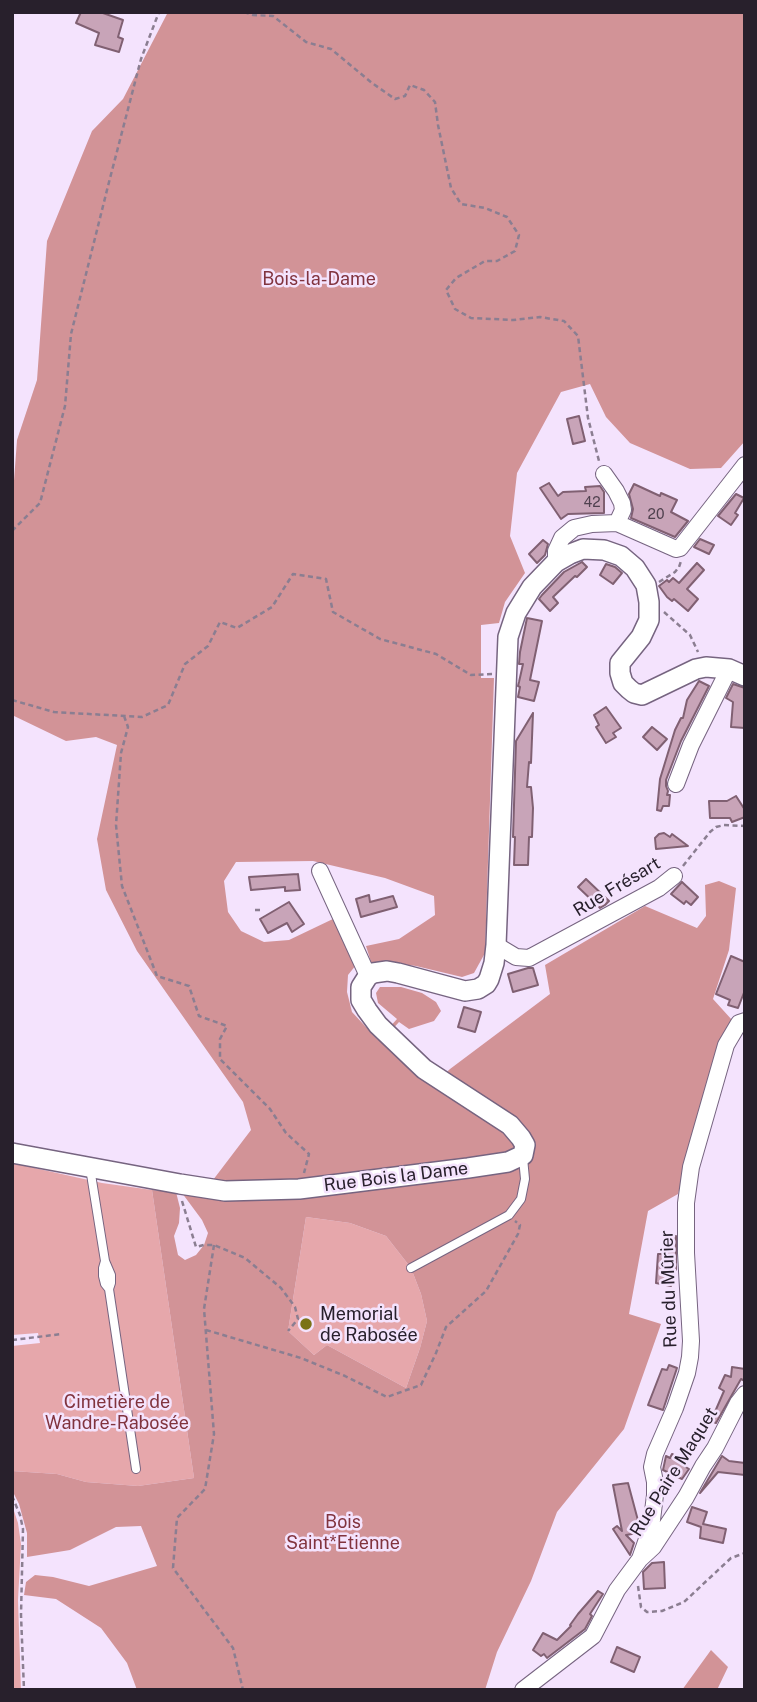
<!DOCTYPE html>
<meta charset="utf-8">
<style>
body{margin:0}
#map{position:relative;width:757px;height:1702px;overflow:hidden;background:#f4e3fd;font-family:"Public Sans",sans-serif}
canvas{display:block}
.frame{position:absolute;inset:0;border:14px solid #28202c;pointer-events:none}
</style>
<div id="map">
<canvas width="757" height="1702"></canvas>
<div class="frame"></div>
</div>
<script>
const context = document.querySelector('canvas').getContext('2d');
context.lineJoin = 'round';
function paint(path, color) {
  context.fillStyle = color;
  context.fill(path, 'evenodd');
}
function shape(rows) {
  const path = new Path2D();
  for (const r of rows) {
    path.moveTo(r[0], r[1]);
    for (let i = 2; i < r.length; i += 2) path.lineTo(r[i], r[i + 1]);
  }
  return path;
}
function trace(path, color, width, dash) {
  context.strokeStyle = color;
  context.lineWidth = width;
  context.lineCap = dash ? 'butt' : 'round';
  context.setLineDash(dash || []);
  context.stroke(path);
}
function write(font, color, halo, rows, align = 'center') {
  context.font = font + ' "Public Sans",sans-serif';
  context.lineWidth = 5;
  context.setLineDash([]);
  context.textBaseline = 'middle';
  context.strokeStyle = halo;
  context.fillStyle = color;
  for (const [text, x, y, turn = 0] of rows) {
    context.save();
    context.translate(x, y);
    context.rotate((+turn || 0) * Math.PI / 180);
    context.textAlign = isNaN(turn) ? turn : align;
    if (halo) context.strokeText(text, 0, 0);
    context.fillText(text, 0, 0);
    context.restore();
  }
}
const green = shape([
 [12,1163,102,1183,152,1190,194,1478,138,1486,86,1482,57,1474,12,1471,12,1346,40,1343,38,1333,12,1335],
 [306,1217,350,1223,386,1236,411,1268,421,1294,427,1321,420,1348,406,1388,327,1345,314,1355,288,1331],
 [12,1505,18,1523,21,1544,18,1600,21,1690,12,1690]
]);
const forest = shape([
 [168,12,745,12,745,441,721,468,690,469,630,443,606,417,590,384,561,392,517,473,510,536,525,573,505,602,499,623,481,625,481,678,494,678,485,953,474,973,462,977,416,966,387,962,371,962,366,946,399,939,435,915,434,896,385,878,313,861,236,862,224,881,228,912,241,931,264,942,289,940,335,918,356,965,348,975,347,992,352,1012,378,1040,397,1019,378,1003,376,993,380,987,401,987,422,993,436,1002,441,1011,434,1021,409,1029,399,1022,381,1042,433,1085,450,1069,550,994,545,965,645,906,697,928,706,916,705,885,719,881,736,888,729,950,713,999,732,1020,718,1043,678,1194,648,1211,629,1314,661,1324,624,1429,557,1512,531,1581,497,1652,485,1690,137,1690,127,1663,101,1628,56,1599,24,1595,26,1582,35,1575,53,1577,89,1586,157,1566,141,1526,116,1527,70,1550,27,1557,27,1533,19,1504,12,1490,12,1471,57,1474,86,1482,138,1486,194,1478,152,1190,176,1192,180,1208,179,1223,174,1236,178,1255,185,1260,196,1255,204,1245,208,1233,202,1220,182,1193,213,1180,251,1130,243,1102,137,951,106,890,97,839,117,745,96,737,66,741,12,715,12,508,17,440,37,380,47,241,92,131,123,99],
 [306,1217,350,1223,386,1236,411,1268,421,1294,427,1321,420,1348,406,1388,327,1345,314,1355,288,1331],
 [711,1650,728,1667,717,1690,682,1690]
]);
const building = shape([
 [81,12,100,12,123,20,118,37,123,39,119,52,95,45,99,33,76,23,81,12],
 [579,416,585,441,573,444,567,419,579,416],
 [549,483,558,496,563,492,586,491,585,487,600,486,604,492,604,513,568,514,561,519,540,488,549,483],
 [634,484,660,496,661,493,677,500,671,512,688,521,675,537,631,518,633,509,629,494,634,484],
 [736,494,744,498,735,513,738,515,731,525,718,516,736,494],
 [700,539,714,545,709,554,694,547,700,539],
 [543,540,548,544,545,555,537,563,529,554,543,540],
 [582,562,587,567,577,577,575,576,553,597,558,603,550,611,539,599,542,595,564,572,582,562],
 [697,563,704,570,687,589,698,599,688,611,674,599,672,601,667,597,659,586,667,580,669,582,673,578,679,583,697,563],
 [606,564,615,567,622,573,613,584,600,575,606,564],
 [527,618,542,621,530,680,539,682,534,701,518,697,520,687,518,686,519,682,523,664,519,664,520,652,527,618],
 [699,681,709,686,681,741,666,780,666,786,668,791,667,795,670,795,669,806,663,806,661,811,657,810,660,779,675,730,681,718,683,718,687,700,699,681],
 [733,684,745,688,745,728,731,727,733,702,726,698,733,684],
 [606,707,621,728,613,733,616,737,606,743,596,727,599,725,594,715,606,707],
 [533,713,531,763,529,762,527,787,531,787,533,808,532,837,529,837,528,865,514,865,515,837,513,837,516,741,533,713],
 [652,727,667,739,657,750,643,737,652,727],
 [736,796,745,810,745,817,732,822,730,818,710,818,709,801,727,801,736,796],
 [664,833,670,837,672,834,688,846,656,849,655,838,659,834,664,833],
 [298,874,300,890,285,891,285,887,251,890,249,877,298,874],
 [586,879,609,901,605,905,600,908,578,887,586,879],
 [682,882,698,897,691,905,686,901,684,904,671,894,682,882],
 [369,895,370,902,393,896,397,907,361,917,356,899,369,895],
 [289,902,304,924,292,932,287,923,268,933,260,919,289,902],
 [731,956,745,962,745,990,738,1008,728,1005,730,1000,716,994,731,956],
 [528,968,533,968,538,985,513,992,508,974,528,968],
 [464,1007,481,1012,475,1032,458,1027,464,1007],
 [665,1236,676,1236,676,1270,673,1269,671,1286,656,1283,658,1254,665,1254,665,1236],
 [669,1365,677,1368,663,1410,648,1405,662,1369,667,1370,669,1365],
 [732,1367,745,1369,745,1381,741,1379,716,1423,711,1421,724,1391,719,1388,725,1375,731,1377,732,1367],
 [672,1454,687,1462,684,1466,689,1469,682,1479,663,1470,666,1456,670,1458,672,1454],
 [722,1456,729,1461,745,1463,745,1475,718,1472,700,1493,722,1456],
 [628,1483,640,1528,638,1533,626,1535,634,1543,630,1555,613,1529,617,1526,622,1531,613,1485,628,1483],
 [692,1507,707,1512,703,1524,726,1529,723,1543,700,1538,701,1527,687,1522,692,1507],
 [664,1562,665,1588,644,1589,643,1572,652,1563,664,1562],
 [598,1591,603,1594,590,1614,592,1616,585,1629,547,1658,544,1654,541,1656,533,1650,543,1633,557,1640,571,1626,570,1625,578,1614,598,1591],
 [617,1647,640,1657,634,1672,611,1662,617,1647]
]);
const path = shape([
 [174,12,180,12],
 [244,12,253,15,273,16,306,42,331,49,372,83,395,99,405,96,410,85,424,90,435,102,438,125,451,188,461,204,485,208,507,217,519,235,515,251,497,261,485,261,456,278,446,290,455,309,471,318,513,320,540,317,564,321,578,336,588,418,599,461],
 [12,531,40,503,65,406,71,334,108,186,141,59,159,12],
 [659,582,675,572,679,567,681,561],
 [664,612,690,635,698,652],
 [12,700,54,712,142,717,168,705,185,664,208,646,220,622,237,628,272,607,293,574,326,579,333,612,380,639,436,654,471,675,492,674],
 [124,716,128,727,121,753,116,825,122,886,157,976,189,986,199,1016,227,1026,220,1039,220,1059,270,1109,286,1133,309,1154,304,1173],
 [683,866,710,832,716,827,724,825,745,826],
 [255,910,260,910],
 [182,1201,196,1247,204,1245,214,1245,245,1258,281,1288,295,1307,298,1319,288,1331],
 [214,1245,204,1309,214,1434,205,1489,177,1518,173,1568,233,1648,243,1690],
 [206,1330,301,1358,345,1376,387,1397,421,1385,436,1353,446,1327,486,1291,518,1234,520,1225,515,1221],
 [12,1340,62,1334],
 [12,1496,20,1515,23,1529,21,1615,24,1690],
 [638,1586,641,1607,647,1612,662,1611,684,1602,731,1558,745,1553]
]);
const service = shape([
 [90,1168,105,1261,111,1275,111,1283,109,1289,136,1469],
 [105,1261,103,1268,103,1276,105,1284,109,1289],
 [411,1268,509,1215,521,1199,525,1179,523,1158]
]);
const minor = shape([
 [604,474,616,491,622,503,623,510,617,523],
 [556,562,556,551,562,538,574,528,592,524,617,523,676,549,680,548,745,465],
 [676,784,691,745,729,669],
 [320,871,368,976],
 [496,945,516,957,529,958,659,888,674,876],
 [640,1559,651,1528,655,1495,655,1482,652,1467,655,1454,675,1408,687,1373,690,1357,691,1341,686,1253,686,1203,691,1167,726,1045,739,1023,745,1021],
 [523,1690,593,1636,617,1590,640,1559,653,1547,686,1497,703,1466,715,1448,738,1403,745,1394]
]);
const tertiary = shape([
 [12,1153,180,1184,225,1191,299,1189,468,1168,508,1162,523,1155,525,1145,521,1138,510,1125,424,1069,378,1025,367,1010,361,1000,361,987,368,976,373,973,387,971,398,973,465,991,478,989,486,984,489,979,494,963,496,945,508,637,516,613,532,587,556,562,570,554,583,549,604,550,621,556,635,568,646,585,649,602,649,620,641,637,620,663,620,673,623,683,629,689,634,693,642,695,696,669,706,667,729,669,745,676]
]);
const markers = [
 [306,1324,7,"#7a7316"]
];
const numberNames = [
 ["42",592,503],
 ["20",656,515]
];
const parkNames = [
 ["Bois-la-Dame",319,279],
 ["Cimetière de",117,1402],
 ["Wandre-Rabosée",117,1423],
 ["Bois",343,1522],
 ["Saint*Etienne",343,1543]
];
const streetNames = [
 ["Rue Frésart",617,887,-31],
 ["Rue Bois la Dame",396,1177,-7],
 ["Rue du Mûrier",669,1289,-92],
 ["Rue Paire Maquet",674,1472,-58]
];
const poiNames = [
 ["Memorial",320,1314],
 ["de Rabosée",320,1335]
];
paint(green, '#e6a7ab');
paint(forest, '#d29397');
paint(building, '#c8a4b8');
trace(building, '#806072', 2);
trace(service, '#766480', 10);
trace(minor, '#766480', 18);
trace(tertiary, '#766480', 22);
trace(path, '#8b7e91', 2.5, [5, 3.5]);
trace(service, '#fff', 8);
trace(minor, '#fff', 16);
trace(tertiary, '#fff', 19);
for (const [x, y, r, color] of markers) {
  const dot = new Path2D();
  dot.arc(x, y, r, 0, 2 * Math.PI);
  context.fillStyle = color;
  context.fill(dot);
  trace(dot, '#f4e3fd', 2.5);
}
write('14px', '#50414f', null, numberNames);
write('18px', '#81333e', '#f4e3fd', parkNames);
write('18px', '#28202c', '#f4e3fd', streetNames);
write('18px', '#28202c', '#f4e3fd', poiNames, 'left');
</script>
